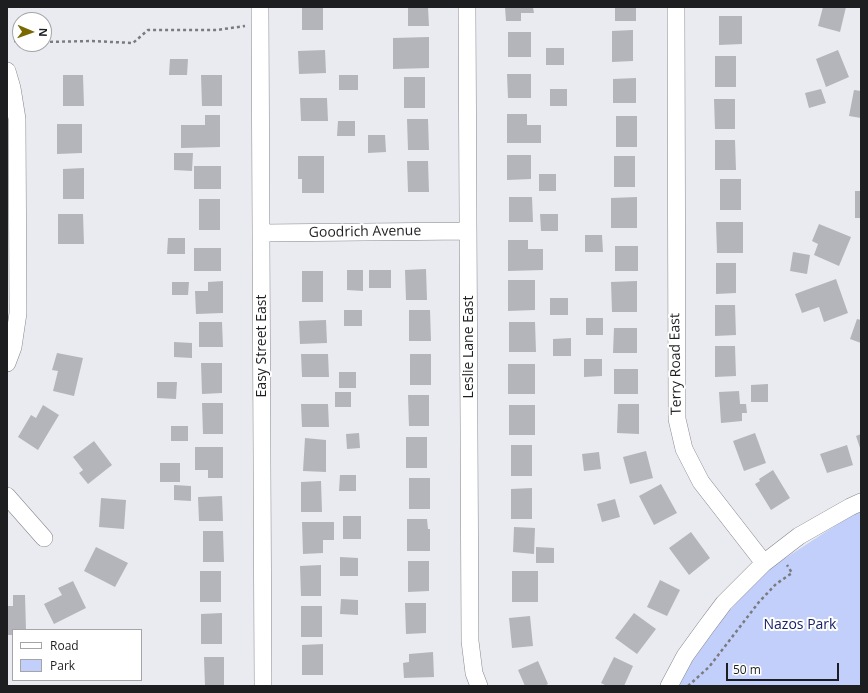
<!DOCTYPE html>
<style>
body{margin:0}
#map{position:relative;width:868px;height:693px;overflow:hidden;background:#e9ebf1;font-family:"Open Sans",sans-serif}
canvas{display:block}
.frame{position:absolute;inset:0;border:8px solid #1d1e20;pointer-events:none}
.legend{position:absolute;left:12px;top:629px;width:130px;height:52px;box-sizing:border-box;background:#fff;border:1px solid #a5a5a6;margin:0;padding:5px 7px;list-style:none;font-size:12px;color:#1d1e20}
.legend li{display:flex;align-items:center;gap:8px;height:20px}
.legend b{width:20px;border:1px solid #a5a5a6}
.north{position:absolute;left:12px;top:12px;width:40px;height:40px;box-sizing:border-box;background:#fff;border:1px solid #a5a5a6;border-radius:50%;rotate:92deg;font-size:11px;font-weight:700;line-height:16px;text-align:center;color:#1d1e20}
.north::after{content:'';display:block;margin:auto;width:14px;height:18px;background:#7a6800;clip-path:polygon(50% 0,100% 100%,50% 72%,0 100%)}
.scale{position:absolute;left:726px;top:663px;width:113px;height:18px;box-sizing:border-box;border:2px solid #1d1e20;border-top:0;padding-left:5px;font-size:12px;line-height:14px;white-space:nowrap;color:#1d1e20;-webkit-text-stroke:3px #fff;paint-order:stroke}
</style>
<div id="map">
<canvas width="868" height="693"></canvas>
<div class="frame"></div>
<ul class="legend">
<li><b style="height:5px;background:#fff"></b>Road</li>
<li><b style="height:11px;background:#c1cffa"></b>Park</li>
</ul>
<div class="north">N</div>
<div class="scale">50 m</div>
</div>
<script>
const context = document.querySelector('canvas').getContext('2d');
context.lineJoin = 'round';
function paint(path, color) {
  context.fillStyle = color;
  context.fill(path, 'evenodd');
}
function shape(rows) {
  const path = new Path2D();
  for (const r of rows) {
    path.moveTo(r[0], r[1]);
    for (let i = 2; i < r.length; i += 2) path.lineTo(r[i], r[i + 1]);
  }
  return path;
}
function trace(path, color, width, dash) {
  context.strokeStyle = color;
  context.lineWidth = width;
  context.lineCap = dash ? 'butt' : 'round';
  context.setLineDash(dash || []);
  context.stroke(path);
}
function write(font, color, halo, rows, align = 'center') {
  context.font = font + ' "Open Sans",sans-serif';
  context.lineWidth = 4;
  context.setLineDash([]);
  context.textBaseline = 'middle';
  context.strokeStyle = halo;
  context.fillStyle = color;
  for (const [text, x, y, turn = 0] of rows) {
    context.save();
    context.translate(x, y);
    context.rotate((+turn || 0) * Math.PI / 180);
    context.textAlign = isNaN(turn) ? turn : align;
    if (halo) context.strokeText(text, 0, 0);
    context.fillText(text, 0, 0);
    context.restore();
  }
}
const green = shape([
 [861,509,861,686,671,686,695,650,764,572]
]);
const building = shape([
 [302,7,323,7,323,30,302,30],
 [408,7,428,7,429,26,408,26],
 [505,7,533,7,534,13,521,13,521,21,506,21],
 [615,7,636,7,636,21,615,21],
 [823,7,846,7,840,32,818,26],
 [719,16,742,16,742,44,719,45],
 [633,30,633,61,612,62,612,31],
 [508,32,531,32,531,57,508,57],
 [429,37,429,68,393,69,393,38],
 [546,48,564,48,564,65,546,65],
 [325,50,326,73,299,74,298,51],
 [838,50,849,77,826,87,816,59],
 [715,56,736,56,736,87,715,87],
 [170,59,188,59,187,75,169,75],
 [507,74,531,74,531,98,508,98],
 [63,75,83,75,84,106,63,106],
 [201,75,222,75,222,106,202,106],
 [339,75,358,75,358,90,339,90],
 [404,77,425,77,425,108,404,108],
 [636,78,636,103,613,103,613,79],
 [550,89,567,89,567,106,550,106],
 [821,89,826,103,809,108,805,93],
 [854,90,861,91,861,118,849,116],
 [300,98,327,98,328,121,301,121],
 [714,99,735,99,735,129,715,129],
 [507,114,527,114,527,125,541,125,541,143,507,143],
 [205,115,220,115,220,147,181,148,181,125,205,125],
 [616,116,637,116,637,147,616,147],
 [407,119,428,119,429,150,408,150],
 [338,121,355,121,355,136,337,136],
 [57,124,82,124,82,153,57,154],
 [368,135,385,135,386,152,368,153],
 [715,140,735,140,736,170,715,170],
 [174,153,193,153,192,171,174,170],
 [507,155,531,155,531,179,507,180],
 [298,156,324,156,324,193,302,193,302,179,298,179],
 [614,156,635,156,635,187,614,187],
 [407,161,428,161,429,192,408,192],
 [194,166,221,166,221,189,194,189],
 [84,168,84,199,63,199,63,169],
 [539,174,556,174,556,191,539,191],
 [720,179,741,179,741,210,720,210],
 [855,191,861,191,861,218,855,218],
 [509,197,532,197,533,222,509,222],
 [637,197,637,228,611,228,611,198],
 [199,199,220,199,220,230,199,230],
 [58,214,83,214,84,244,58,244],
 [540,214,558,214,558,231,541,231],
 [716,222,743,222,743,253,717,253],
 [819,224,851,237,839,266,814,255,818,244,812,241],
 [585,235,602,235,603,252,585,252],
 [168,238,185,238,185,254,167,254],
 [508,240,528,240,528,249,543,249,543,270,508,271],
 [615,246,638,246,638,271,615,271],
 [194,248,221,248,221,271,194,271],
 [793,252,810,255,807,274,790,271],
 [716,263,736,263,736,293,716,294],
 [426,269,427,300,406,300,405,270],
 [347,270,363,270,363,291,347,290],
 [369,270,391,270,391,288,369,288],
 [302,271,323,271,323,302,302,302],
 [836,279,848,313,824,322,819,307,802,313,795,294],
 [508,280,535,280,535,310,508,311],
 [223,281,223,313,196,314,195,291,208,291,208,282],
 [637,281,637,312,612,312,611,282],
 [172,282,189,282,188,295,172,295],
 [550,298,568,298,568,315,550,315],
 [715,305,735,305,736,335,715,336],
 [344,310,362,310,362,326,344,326],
 [409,310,430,310,431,341,409,341],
 [586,318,603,318,603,335,586,335],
 [857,319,861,320,861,343,850,339],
 [326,320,327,343,300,344,299,321],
 [199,322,222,322,223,347,199,347],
 [509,322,535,322,536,352,509,352],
 [614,328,637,328,637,353,613,353],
 [571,338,571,356,553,356,553,339],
 [174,342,192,343,192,358,174,357],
 [715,346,735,346,736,376,715,377],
 [57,353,83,358,74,396,53,391,58,371,52,370],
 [301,354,328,354,329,377,302,377],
 [410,354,431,354,431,385,410,385],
 [584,359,602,359,602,376,584,377],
 [201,363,222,363,222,393,202,394],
 [508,364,535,364,535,394,508,394],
 [614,369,638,369,638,394,614,394],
 [339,372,356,372,356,388,339,388],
 [157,382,177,382,176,399,157,398],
 [768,384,768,402,751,402,751,385],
 [739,391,740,404,746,404,747,413,742,413,742,421,721,423,719,392],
 [335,392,351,392,351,407,335,407],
 [408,395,429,395,429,426,409,426],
 [202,403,223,403,223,434,203,434],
 [301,404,328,404,329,427,302,427],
 [618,404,639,404,639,434,617,433],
 [43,405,59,415,38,450,18,437,31,415,36,418],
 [509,405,535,405,535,435,509,435],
 [171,426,188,426,188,441,171,441],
 [359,433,360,448,347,449,346,434],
 [755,433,766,463,744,471,733,441],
 [861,434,861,451,856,436],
 [406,437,427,437,427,468,406,468],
 [305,438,326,440,326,472,303,471],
 [94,441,112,465,88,484,79,473,83,470,73,457],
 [511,445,532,445,532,476,511,476],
 [847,445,853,465,827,473,820,454],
 [195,447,223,447,223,478,208,478,208,470,195,470],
 [646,451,653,478,630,484,623,457],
 [599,452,601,469,584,471,582,454],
 [160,463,180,463,180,482,160,482],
 [773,470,790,498,771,510,755,484,760,481,759,479],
 [340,475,356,475,356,491,339,491],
 [409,478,430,478,430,509,409,509],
 [321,481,322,512,301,512,301,482],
 [661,484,677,513,654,525,639,496],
 [174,485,191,486,191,501,174,500],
 [532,488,532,519,511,519,511,489],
 [222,496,223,521,199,521,198,497],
 [101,498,126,500,124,529,99,527],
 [615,499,620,517,602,522,597,504],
 [343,516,361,516,361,539,343,539],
 [407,519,427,519,428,529,430,529,430,551,407,551],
 [302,522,334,522,334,540,323,540,323,553,303,554],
 [514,527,535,528,534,554,513,552],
 [203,531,223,531,224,562,203,562],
 [691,532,710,558,689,575,669,548],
 [96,547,128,563,115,587,84,571],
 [536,547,554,548,554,563,536,563],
 [340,557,358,558,358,576,340,576],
 [408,561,429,561,429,591,408,592],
 [321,565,321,596,301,596,300,566],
 [200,571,221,571,221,602,200,602],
 [512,571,538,571,538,602,512,602],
 [660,580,680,590,667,616,647,607],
 [73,581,86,608,54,624,44,604,62,595,58,588],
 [13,595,25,595,26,630,13,630,13,635,7,635,7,606,13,606],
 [341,599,358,600,358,615,340,614],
 [405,603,426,603,426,633,406,634],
 [301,606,322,606,322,637,301,637],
 [222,613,222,644,201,644,201,614],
 [634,613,656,629,637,654,615,638],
 [530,616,533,646,512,648,509,618],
 [323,644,323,675,302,675,302,645],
 [433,652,434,677,404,678,403,663,409,662,409,654],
 [204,657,224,657,224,686,205,686],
 [614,657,633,666,624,686,607,686,601,683],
 [538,661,548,684,544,686,525,686,518,670]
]);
const path = shape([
 [14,41,20,41],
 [44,42,92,41,133,43,148,30,217,30,245,26],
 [688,686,709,667,759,602,776,584,792,573,787,565]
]);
const minor = shape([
 [260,7,263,686],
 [467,7,470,641,474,673,479,686],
 [676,7,677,419,684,449,701,482,764,563],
 [7,71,12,88,17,119,18,313,13,347,7,363],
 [262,233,468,231],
 [7,496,44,538],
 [669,686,685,656,706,627,724,603,764,563,799,536,850,507,861,502]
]);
const streetNames = [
 ["Goodrich Avenue",365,232,-1],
 ["Easy Street East",262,346,-90],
 ["Leslie Lane East",469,347,-90],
 ["Terry Road East",676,364,-91]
];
const parkNames = [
 ["Nazos Park",800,625]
];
paint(green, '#c1cffa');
paint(building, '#b3b5ba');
trace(minor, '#85878c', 18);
trace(path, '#7a7b7f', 2.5, [3, 3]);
trace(minor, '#fff', 17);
write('14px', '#1d1e20', '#fff', streetNames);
write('14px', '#182169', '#fff', parkNames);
</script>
